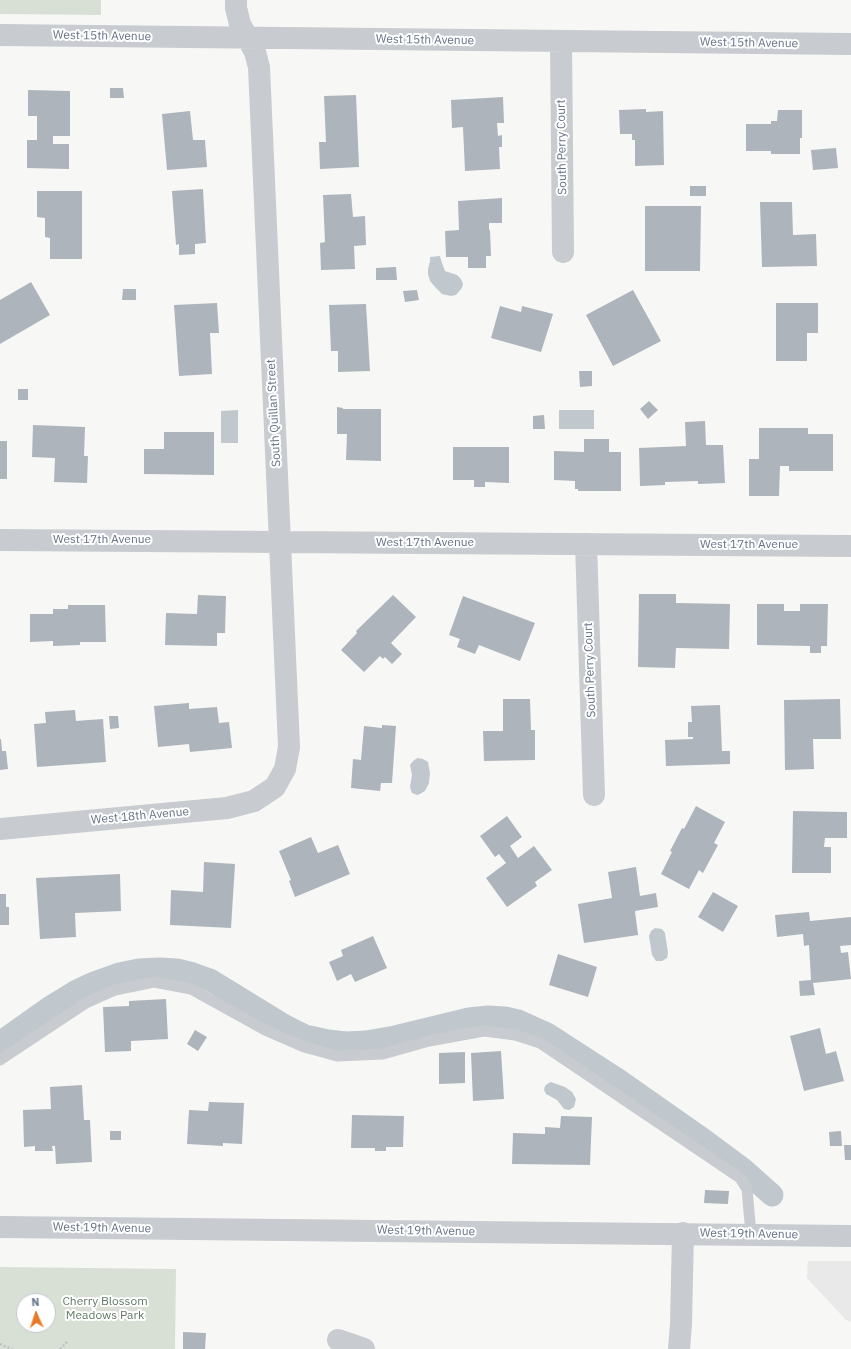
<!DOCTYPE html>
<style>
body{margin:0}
#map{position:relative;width:851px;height:1349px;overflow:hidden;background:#f7f8f5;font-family:"IBM Plex Sans",sans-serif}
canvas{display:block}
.north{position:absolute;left:16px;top:1293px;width:40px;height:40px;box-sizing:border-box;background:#fff;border:1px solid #c2c7cf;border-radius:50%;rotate:357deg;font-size:11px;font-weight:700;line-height:16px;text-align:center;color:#667287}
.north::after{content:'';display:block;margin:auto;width:14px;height:18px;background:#e67a27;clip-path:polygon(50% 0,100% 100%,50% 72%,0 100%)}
</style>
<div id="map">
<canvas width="851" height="1349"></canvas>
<div class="north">N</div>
</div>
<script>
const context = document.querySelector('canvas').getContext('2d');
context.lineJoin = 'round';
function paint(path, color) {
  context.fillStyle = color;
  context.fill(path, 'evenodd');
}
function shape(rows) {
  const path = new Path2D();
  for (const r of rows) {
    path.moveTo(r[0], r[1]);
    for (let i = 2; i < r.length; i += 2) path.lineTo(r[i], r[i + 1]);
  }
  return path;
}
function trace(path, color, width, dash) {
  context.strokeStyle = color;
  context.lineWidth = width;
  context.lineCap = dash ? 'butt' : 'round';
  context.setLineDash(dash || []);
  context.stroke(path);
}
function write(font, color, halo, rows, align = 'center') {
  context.font = font + ' "IBM Plex Sans",sans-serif';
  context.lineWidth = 4;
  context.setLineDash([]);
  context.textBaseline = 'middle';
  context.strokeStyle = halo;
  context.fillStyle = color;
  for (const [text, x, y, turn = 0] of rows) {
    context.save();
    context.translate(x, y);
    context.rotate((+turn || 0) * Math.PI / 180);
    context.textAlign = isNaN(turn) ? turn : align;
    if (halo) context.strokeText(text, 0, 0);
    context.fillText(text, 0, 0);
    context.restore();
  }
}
const built = shape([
 [808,1261,851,1261,851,1322,846,1320,807,1278]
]);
const green = shape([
 [0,0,101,0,101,15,0,14],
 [0,1267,176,1269,175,1349,0,1349],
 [24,1301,48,1301,48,1325,24,1325]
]);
const water = shape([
 [440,256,441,260,445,271,457,275,461,279,463,284,462,288,456,295,451,296,442,294,435,287,430,281,428,274,428,269,430,261,430,257],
 [238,410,238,443,221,443,221,411],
 [559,410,594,410,594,429,559,429],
 [418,758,423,759,428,762,430,773,429,783,425,791,420,794,417,795,412,793,410,787,412,775,410,765,414,760],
 [655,928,662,929,665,933,668,953,667,958,662,961,656,961,652,955,649,936,651,931],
 [551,1082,565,1087,572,1092,576,1099,574,1107,569,1110,564,1109,557,1100,546,1094,544,1090,545,1086,547,1084]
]);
const canal = shape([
 [0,1043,49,1008,75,992,94,983,119,974,139,970,159,969,177,970,193,974,210,980,285,1026,305,1036,328,1041,346,1043,366,1042,395,1037,469,1019,488,1017,505,1018,518,1021,547,1034,618,1080,705,1141,744,1170,772,1195]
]);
const building = shape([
 [110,88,123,88,124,98,110,98],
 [28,90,70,91,70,136,53,136,53,144,69,144,69,169,27,168,27,140,37,140,37,116,28,116],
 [356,95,359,167,320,169,319,142,326,142,324,96],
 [503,97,504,123,497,123,498,136,502,135,502,147,499,147,500,169,465,171,463,127,452,128,451,100],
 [646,109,646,112,663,111,664,165,635,166,635,140,632,140,632,134,620,134,619,110],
 [778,110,802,110,802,138,800,138,800,154,771,154,771,151,746,151,746,124,771,124,771,121,777,121],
 [190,111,193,140,205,140,207,167,167,170,162,114],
 [836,148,838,168,813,170,811,150],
 [690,186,706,186,706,196,690,196],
 [203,189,206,243,195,244,195,254,179,255,179,244,176,245,172,191],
 [37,191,82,191,82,259,50,259,50,238,45,237,45,218,37,217],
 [351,194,353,217,365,216,366,245,354,246,355,269,321,270,320,243,325,242,323,195],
 [502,198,502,223,489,223,489,230,490,230,491,256,486,256,486,268,468,268,468,257,446,257,445,231,459,230,458,201],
 [760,202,792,202,793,235,816,234,817,266,762,267],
 [645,206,701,206,700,271,645,271],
 [396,267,397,280,376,280,376,268],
 [31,282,50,315,0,344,0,300],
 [123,289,136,289,136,300,122,300],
 [417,290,419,300,405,302,403,291],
 [633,290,661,341,613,366,586,315],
 [217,303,219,333,210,333,212,374,179,376,174,305],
 [776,303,818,303,818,333,807,333,807,361,776,361],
 [366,304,370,371,338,372,338,351,331,351,329,305],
 [500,306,521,312,522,306,553,314,541,352,491,338],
 [579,371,592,371,592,386,580,387],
 [18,389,28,389,28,400,18,400],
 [649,401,658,410,648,419,640,409],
 [337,407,343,408,343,409,381,409,381,461,346,460,347,434,337,434],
 [544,415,545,429,533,429,533,416],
 [705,421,706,445,723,445,725,483,698,484,698,481,665,482,665,485,640,486,639,448,686,446,685,422],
 [33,425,85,427,84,456,88,456,87,483,54,482,55,458,32,457],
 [759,428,808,428,808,434,833,434,833,471,789,471,789,466,780,466,779,496,749,496,749,459,759,459],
 [164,432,214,432,214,475,144,474,144,449,164,449],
 [584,439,609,439,609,452,621,452,621,491,578,491,578,489,575,489,575,481,554,480,554,451,584,452],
 [0,441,7,441,7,479,0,479],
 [453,447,509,447,509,483,485,482,485,487,474,487,474,480,453,480],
 [639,594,676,594,676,603,730,604,729,649,676,648,675,668,638,667],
 [198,595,226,596,225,633,217,633,217,646,165,645,166,613,197,614],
 [393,595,416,617,391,643,402,654,392,664,385,657,383,659,380,656,364,672,341,650,357,633,356,631],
 [463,596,535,623,520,661,479,645,475,654,457,647,460,639,449,635],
 [757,604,784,604,784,611,800,611,800,604,828,604,827,646,821,646,821,653,810,653,810,646,757,645],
 [68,605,105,605,106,642,80,642,80,645,53,646,53,641,30,642,30,614,53,614,53,609,68,609],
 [503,699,530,699,531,730,535,730,535,760,484,761,483,731,503,731],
 [840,699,841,739,813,739,814,769,785,770,784,700],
 [189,703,189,709,217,707,219,723,229,722,232,748,190,752,189,744,158,747,154,706],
 [720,705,722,751,730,751,730,764,666,766,665,740,693,739,693,737,688,737,688,722,692,722,691,706],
 [75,710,76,721,103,719,106,762,37,767,34,724,46,723,45,712],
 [109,716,118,716,119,728,110,729],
 [382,725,396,726,392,783,381,783,380,791,351,788,353,759,361,760,364,726,382,728],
 [0,739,1,739,2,751,6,751,8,769,0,770],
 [696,806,725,822,714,843,718,845,703,873,699,870,689,889,661,874,672,852,670,851,682,828,684,829],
 [793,811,847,812,847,838,825,838,824,847,831,847,831,873,792,873],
 [507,816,522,837,510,846,518,858,534,846,552,870,535,882,537,886,507,907,486,878,506,863,499,854,495,857,480,836],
 [311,837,318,853,338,845,350,874,295,897,289,881,291,880,279,851],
 [204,862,235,864,231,928,170,925,171,890,203,892],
 [636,867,640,896,656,893,658,907,635,911,638,935,584,943,578,904,612,898,608,872],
 [120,874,121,911,75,913,76,937,40,939,36,878],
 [713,892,738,906,723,932,698,917],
 [0,894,6,894,6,907,9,907,9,925,0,925],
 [809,912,810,921,851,917,851,945,840,946,841,953,848,952,851,979,813,983,815,995,800,996,799,981,811,980,809,945,804,946,803,934,777,937,775,915],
 [373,936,387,968,355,982,351,974,337,981,329,962,343,956,341,950],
 [558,954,597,967,588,997,549,985],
 [166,999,168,1039,131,1041,131,1051,105,1052,103,1007,129,1006,129,1001],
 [820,1028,826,1054,836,1051,844,1081,804,1091,790,1036],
 [195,1030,207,1037,198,1051,187,1044],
 [501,1051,504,1099,473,1101,471,1053],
 [465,1052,465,1083,439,1084,439,1053],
 [82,1085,84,1120,90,1120,92,1162,56,1164,55,1146,52,1146,53,1151,35,1151,35,1146,24,1147,23,1110,51,1109,50,1087],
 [209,1102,244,1103,242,1144,223,1143,223,1146,187,1144,189,1110,208,1111],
 [352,1115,404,1116,403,1147,386,1147,386,1151,375,1151,375,1148,351,1148],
 [561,1116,592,1117,590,1165,512,1164,513,1133,545,1134,545,1127,560,1128],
 [110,1131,121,1131,121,1140,110,1140],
 [841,1131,842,1146,830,1146,829,1132],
 [844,1145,851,1145,851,1160,845,1160],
 [705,1190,729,1191,728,1204,704,1203],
 [183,1332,206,1333,205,1349,183,1349]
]);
const path = shape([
 [0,1344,12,1349],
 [60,1349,67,1342]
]);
const service = shape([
 [0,1060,86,1003,115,990,154,982,191,989,265,1030,304,1047,337,1056,383,1054,429,1041,484,1031,515,1035,540,1043,740,1178,747,1189,751,1234]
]);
const minor = shape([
 [0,35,851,44],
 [561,41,563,252],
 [0,540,851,546],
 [586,544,594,795],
 [0,829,227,808,254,801,275,787,285,769,289,747,259,67,255,52,240,24,236,8,236,0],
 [338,1340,364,1349],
 [679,1349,681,1324,683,1233]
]);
const tertiary = shape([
 [0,1227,851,1236]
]);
const streetNames = [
 ["West 15th Avenue",102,36,1],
 ["West 15th Avenue",425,40,1],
 ["West 15th Avenue",749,43,1],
 ["South Perry Court",562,147,-91],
 ["South Quillan Street",274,413,-93],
 ["West 17th Avenue",102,540],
 ["West 17th Avenue",425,543],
 ["West 17th Avenue",749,545],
 ["South Perry Court",590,670,-92],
 ["West 18th Avenue",140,816,-5],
 ["West 19th Avenue",102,1228,1],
 ["West 19th Avenue",426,1231,1],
 ["West 19th Avenue",749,1234,1]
];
const parkNames = [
 ["Cherry Blossom",105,1302],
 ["Meadows Park",105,1316]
];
paint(built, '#e8e9e8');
paint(green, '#d8e0d6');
paint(water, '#c0c8ce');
trace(canal, '#c0c8ce', 23);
paint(building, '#aeb4bc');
trace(path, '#bfc1c4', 2.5, [2, 2]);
trace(service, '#c8cbcf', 11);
trace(minor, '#c8cbcf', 22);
trace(tertiary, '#c8cbcf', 22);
write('12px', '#667287', '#fff', streetNames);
write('12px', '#617962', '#fff', parkNames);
</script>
